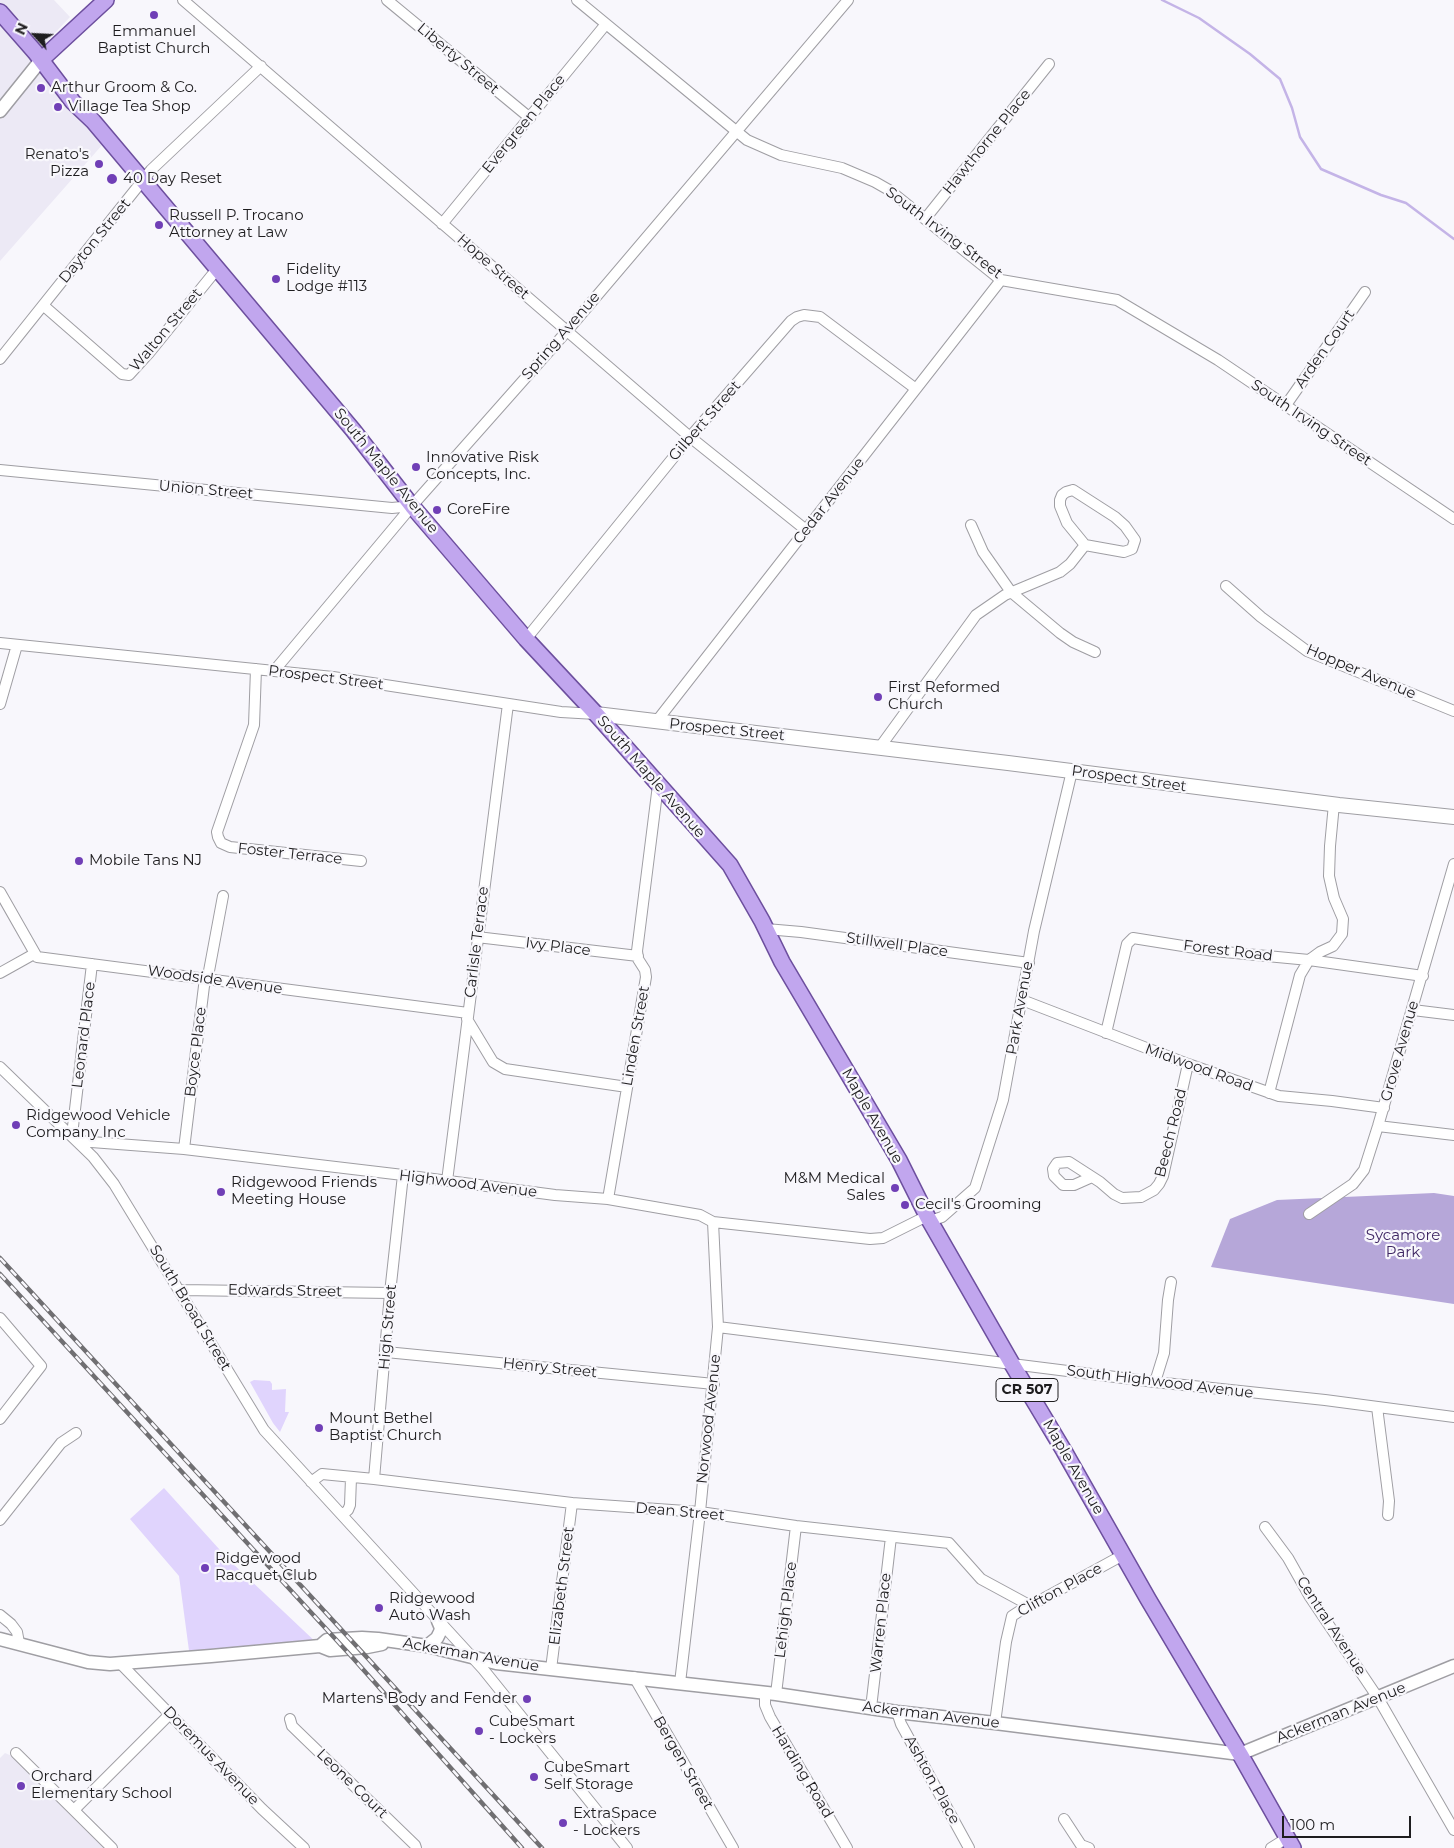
<!DOCTYPE html>
<style>
body{margin:0}
#map{position:relative;width:1454px;height:1848px;overflow:hidden;background:#f8f7fc;font-family:Montserrat,sans-serif}
canvas{display:block}
.north{position:absolute;left:10px;top:10px;width:50px;height:50px;-webkit-text-stroke:4px #f8f7fc;paint-order:stroke;rotate:295deg;font-size:14px;font-weight:700;line-height:20px;text-align:center;color:#1e1d1f}
.north::after{content:'';display:block;margin:auto;width:18px;height:22px;background:#1e1d1f;clip-path:polygon(50% 0,100% 100%,50% 72%,0 100%)}
.scale{position:absolute;left:1282px;top:1816px;width:129px;height:22px;box-sizing:border-box;border:2px solid #1e1d1f;border-top:0;padding-left:6px;font-size:15px;line-height:18px;white-space:nowrap;color:#1e1d1f;-webkit-text-stroke:4px #f8f7fc;paint-order:stroke}
</style>
<div id="map">
<canvas width="1454" height="1848"></canvas>
<div class="north">N</div>
<div class="scale">100 m</div>
</div>
<script>
const context = document.querySelector('canvas').getContext('2d');
context.lineJoin = 'round';
function paint(path, color) {
  context.fillStyle = color;
  context.fill(path, 'evenodd');
}
function shape(rows) {
  const path = new Path2D();
  for (const r of rows) {
    path.moveTo(r[0], r[1]);
    for (let i = 2; i < r.length; i += 2) path.lineTo(r[i], r[i + 1]);
  }
  return path;
}
function trace(path, color, width, dash) {
  context.strokeStyle = color;
  context.lineWidth = width;
  context.lineCap = dash ? 'butt' : 'round';
  context.setLineDash(dash || []);
  context.stroke(path);
}
function write(font, color, halo, rows, align = 'center') {
  context.font = font + ' Montserrat,sans-serif';
  context.lineWidth = 4.5;
  context.setLineDash([]);
  context.textBaseline = 'middle';
  context.strokeStyle = halo;
  context.fillStyle = color;
  for (const [text, x, y, turn = 0] of rows) {
    context.save();
    context.translate(x, y);
    context.rotate((+turn || 0) * Math.PI / 180);
    context.textAlign = isNaN(turn) ? turn : align;
    if (halo) context.strokeText(text, 0, 0);
    context.fillText(text, 0, 0);
    context.restore();
  }
}
const built = shape([
 [0,0,54,0,70,17,34,55,103,144,0,261],
 [5,1753,12,1756,26,1770,105,1848,0,1848,0,1758]
]);
const green = shape([
 [254,1380,270,1381,272,1384,272,1390,286,1389,285,1412,289,1412,280,1432,273,1423,250,1382],
 [164,1488,229,1560,320,1646,190,1658,179,1576,130,1519]
]);
const forest = shape([
 [1434,1193,1454,1196,1454,1304,1211,1267,1230,1219,1277,1200]
]);
const stream = shape([
 [1162,0,1199,18,1250,54,1280,79,1292,108,1300,137,1321,169,1381,195,1406,203,1454,239]
]);
const minor = shape([
 [183,0,690,437,806,530],
 [387,0,530,118],
 [577,0,747,140,781,155,842,168,875,182,889,190,1001,280,1117,300,1218,360,1454,519],
 [925,219,1049,64],
 [442,224,606,24],
 [44,306,122,374,129,375,149,353,217,269],
 [0,359,151,170,261,66],
 [1286,405,1365,292],
 [0,470,392,508,412,506],
 [1073,490,1115,517,1125,526,1135,540,1132,549,1124,552,1085,545,1067,523,1060,506,1060,500,1062,495,1066,492,1073,490],
 [971,525,983,552,1011,592,1060,633,1073,642,1095,652],
 [1226,586,1261,617,1307,651,1454,711],
 [526,639,690,437,791,321,797,317,804,315,820,317,916,389],
 [0,643,333,677,561,712,596,714],
 [256,669,254,725,217,832,218,837,221,843,230,847,361,861],
 [274,671,412,506,567,331,848,0],
 [0,704,17,645],
 [656,722,1001,280],
 [880,747,976,615,1005,595,1060,572,1070,564,1085,545],
 [0,892,37,957,468,1013],
 [766,929,801,932,1029,963],
 [477,937,638,956],
 [0,973,34,954],
 [1022,1000,1188,1064,1279,1096,1332,1101,1384,1108],
 [1413,1010,1454,1015],
 [467,1019,493,1062,505,1069,627,1087],
 [1106,1033,1127,944,1133,938,1214,951,1309,960,1423,976],
 [0,1067,93,1157,114,1184,264,1430,483,1669,627,1848],
 [1269,1093,1300,975,1309,960,1320,952,1333,946,1342,934,1343,919,1334,898,1329,876,1330,846,1334,804],
 [1378,1126,1454,1135],
 [72,1135,92,964],
 [78,1141,184,1149,403,1175,555,1195,608,1199,700,1215,713,1222,718,1327,700,1512,680,1683],
 [184,1149,204,986,209,971,223,896],
 [1092,1177,1074,1185,1063,1185,1054,1176,1053,1169,1057,1163,1069,1162,1100,1182,1114,1194,1122,1198,1141,1197,1154,1190,1159,1184,1163,1176,1188,1064],
 [447,1181,508,704],
 [608,1199,646,977,645,970,638,959,637,951,658,785],
 [1309,1214,1353,1184,1364,1170,1378,1126,1454,864],
 [930,1221,942,1217,975,1188,1003,1100,1034,931,1072,771],
 [713,1222,870,1239,883,1238,927,1216],
 [180,1290,390,1293],
 [0,1318,41,1366,0,1419],
 [718,1327,1155,1382,1325,1400,1454,1417],
 [386,1352,714,1384],
 [1155,1382,1164,1353,1168,1300,1171,1282],
 [1377,1407,1389,1501,1388,1515],
 [374,1479,390,1293,403,1175],
 [311,1482,322,1474,374,1479,572,1503,700,1512,796,1526,949,1543,981,1579,1029,1605],
 [342,1515,348,1510,350,1505,351,1478],
 [0,1520,61,1443,76,1433],
 [1265,1527,1288,1558,1310,1597,1378,1698,1454,1830],
 [0,1615,11,1624,17,1632,19,1643],
 [120,1663,262,1809,304,1848],
 [551,1669,572,1503],
 [634,1677,733,1848],
 [765,1693,765,1705,770,1717,847,1848],
 [776,1694,796,1526],
 [871,1708,891,1537],
 [897,1712,901,1724,969,1848],
 [290,1719,292,1726,415,1845,416,1848],
 [995,1723,1006,1642,1012,1616,1029,1605,1039,1601,1123,1555],
 [16,1753,112,1848],
 [74,1810,171,1713],
 [1064,1819,1081,1845,1089,1848],
 [1271,1848,1287,1838]
]);
const tertiary = shape([
 [0,111,41,60],
 [0,1639,88,1662,110,1664,211,1656,320,1646,330,1650,367,1647,382,1644],
 [320,1646,327,1640,362,1638,378,1639,427,1646,496,1663,776,1694,897,1712,995,1723,1240,1754,1454,1666],
 [427,1646,437,1638,440,1632,441,1628,438,1621]
]);
const secondary = shape([
 [596,714,1008,763,1339,805,1454,817]
]);
const primary = shape([
 [0,12,35,52,73,102,93,121,353,430,412,506,526,639,596,714,730,865,762,921,782,962,899,1160,927,1216,1012,1364,1064,1451,1148,1599,1240,1754,1293,1848],
 [41,60,106,0]
]);
const rail = shape([
 [0,1258,542,1848],
 [0,1274,352,1657,522,1848]
]);
const markers = [
 [154,15,5,"#703fb6"],
 [41,88,5,"#703fb6"],
 [58,107,5,"#703fb6"],
 [99,164,5,"#703fb6"],
 [112,179,6,"#703fb6"],
 [159,225,5,"#703fb6"],
 [276,279,5,"#703fb6"],
 [416,467,5,"#703fb6"],
 [437,510,5,"#703fb6"],
 [878,697,5,"#703fb6"],
 [79,861,5,"#703fb6"],
 [16,1125,5,"#703fb6"],
 [895,1188,5,"#703fb6"],
 [221,1192,5,"#703fb6"],
 [905,1205,5,"#703fb6"],
 [319,1428,5,"#703fb6"],
 [205,1568,5,"#703fb6"],
 [379,1608,5,"#703fb6"],
 [527,1699,5,"#703fb6"],
 [479,1731,5,"#703fb6"],
 [534,1777,5,"#703fb6"],
 [21,1786,5,"#703fb6"],
 [563,1823,5,"#703fb6"]
];
const shields = [
 [1027,1390,62]
];
const shieldNames = [
 ["CR 507",1027,1390]
];
const poiNames = [
 ["Emmanuel",154,32,"center"],
 ["Baptist Church",154,49,"center"],
 ["Arthur Groom & Co.",51,88],
 ["Village Tea Shop",68,107],
 ["Renato's",89,155,"right"],
 ["Pizza",89,172,"right"],
 ["40 Day Reset",123,179],
 ["Russell P. Trocano",169,216],
 ["Attorney at Law",169,233],
 ["Fidelity",286,270],
 ["Lodge #113",286,287],
 ["Innovative Risk",426,458],
 ["Concepts, Inc.",426,475],
 ["CoreFire",447,510],
 ["First Reformed",888,688],
 ["Church",888,705],
 ["Mobile Tans NJ",89,861],
 ["Ridgewood Vehicle",26,1116],
 ["Company Inc",26,1133],
 ["M&M Medical",885,1179,"right"],
 ["Sales",885,1196,"right"],
 ["Ridgewood Friends",231,1183],
 ["Meeting House",231,1200],
 ["Cecil's Grooming",915,1205],
 ["Mount Bethel",329,1419],
 ["Baptist Church",329,1436],
 ["Ridgewood",215,1559],
 ["Racquet Club",215,1576],
 ["Ridgewood",389,1599],
 ["Auto Wash",389,1616],
 ["Martens Body and Fender",517,1699,"right"],
 ["CubeSmart",489,1722],
 ["- Lockers",489,1739],
 ["CubeSmart",544,1768],
 ["Self Storage",544,1785],
 ["Orchard",31,1777],
 ["Elementary School",31,1794],
 ["ExtraSpace",573,1814],
 ["- Lockers",573,1831]
];
const streetNames = [
 ["Liberty Street",458,59,40],
 ["Evergreen Place",524,124,-51],
 ["Hawthorne Place",987,142,-51],
 ["South Irving Street",944,233,37],
 ["Dayton Street",95,241,-51],
 ["Hope Street",493,267,41],
 ["Walton Street",166,330,-50],
 ["Spring Avenue",561,336,-49],
 ["Arden Court",1325,349,-55],
 ["Gilbert Street",705,421,-49],
 ["South Irving Street",1311,423,34],
 ["South Maple Avenue",386,471,51],
 ["Union Street",206,490,5],
 ["Cedar Avenue",829,501,-52],
 ["Hopper Avenue",1361,672,23],
 ["Prospect Street",326,678,7],
 ["Prospect Street",727,730,6],
 ["South Maple Avenue",651,777,49],
 ["Prospect Street",1129,779,8],
 ["Foster Terrace",290,854,6],
 ["Carlisle Terrace",477,942,-83],
 ["Stillwell Place",897,945,8],
 ["Ivy Place",558,947,7],
 ["Forest Road",1228,951,7],
 ["Woodside Avenue",215,980,8],
 ["Park Avenue",1020,1008,-80],
 ["Leonard Place",84,1035,-83],
 ["Linden Street",636,1036,-80],
 ["Grove Avenue",1400,1051,-74],
 ["Boyce Place",196,1052,-83],
 ["Midwood Road",1199,1068,20],
 ["Maple Avenue",872,1116,60],
 ["Beech Road",1171,1133,-76],
 ["Highwood Avenue",468,1184,7],
 ["Edwards Street",285,1291,1],
 ["South Broad Street",190,1308,59],
 ["High Street",388,1327,-85],
 ["Henry Street",550,1368,6],
 ["South Highwood Avenue",1160,1382,7],
 ["Norwood Avenue",709,1419,-84],
 ["Maple Avenue",1073,1467,60],
 ["Dean Street",680,1512,5],
 ["Elizabeth Street",562,1586,-83],
 ["Clifton Place",1060,1590,-29],
 ["Lehigh Place",786,1610,-83],
 ["Warren Place",881,1623,-84],
 ["Central Avenue",1331,1626,57],
 ["Ackerman Avenue",471,1655,10],
 ["Ackerman Avenue",1341,1713,-22],
 ["Ackerman Avenue",931,1715,7],
 ["Doremus Avenue",211,1756,46],
 ["Bergen Street",683,1763,60],
 ["Harding Road",802,1772,59],
 ["Ashton Place",932,1780,61],
 ["Leone Court",352,1784,44]
];
const parkNames = [
 ["Sycamore",1403,1236],
 ["Park",1403,1253]
];
paint(built, '#ece9f5');
paint(green, '#e0d4fd');
paint(forest, '#b6a7d9');
trace(stream, '#c4b4e7', 2.5);
trace(minor, '#9f9ea3', 12);
trace(tertiary, '#9f9ea3', 15);
trace(secondary, '#9f9ea3', 16);
trace(primary, '#6d4f9e', 18);
trace(minor, '#fff', 10);
trace(tertiary, '#fff', 12);
trace(secondary, '#fff', 14);
trace(primary, '#c1a6ee', 15);
trace(rail, '#706f72', 4.5);
trace(rail, '#f8f7fc', 2.5, [8]);
for (const [x, y, r, color] of markers) {
  const dot = new Path2D();
  dot.arc(x, y, r, 0, 2 * Math.PI);
  context.fillStyle = color;
  context.fill(dot);
  trace(dot, '#f8f7fc', 2);
}
for (const [x, y, w] of shields) {
  const box = new Path2D();
  box.roundRect(x - w / 2, y - 11.5, w, 23, 4);
  context.fillStyle = '#f8f7fc';
  context.fill(box);
  trace(box, '#1e1d1f', 1);
}
write('bold 14px', '#1e1d1f', null, shieldNames);
write('15px', '#1e1d1f', '#f8f7fc', poiNames, 'left');
write('15px', '#1e1d1f', '#f8f7fc', streetNames);
write('15px', '#3e2663', '#f8f7fc', parkNames);
</script>
